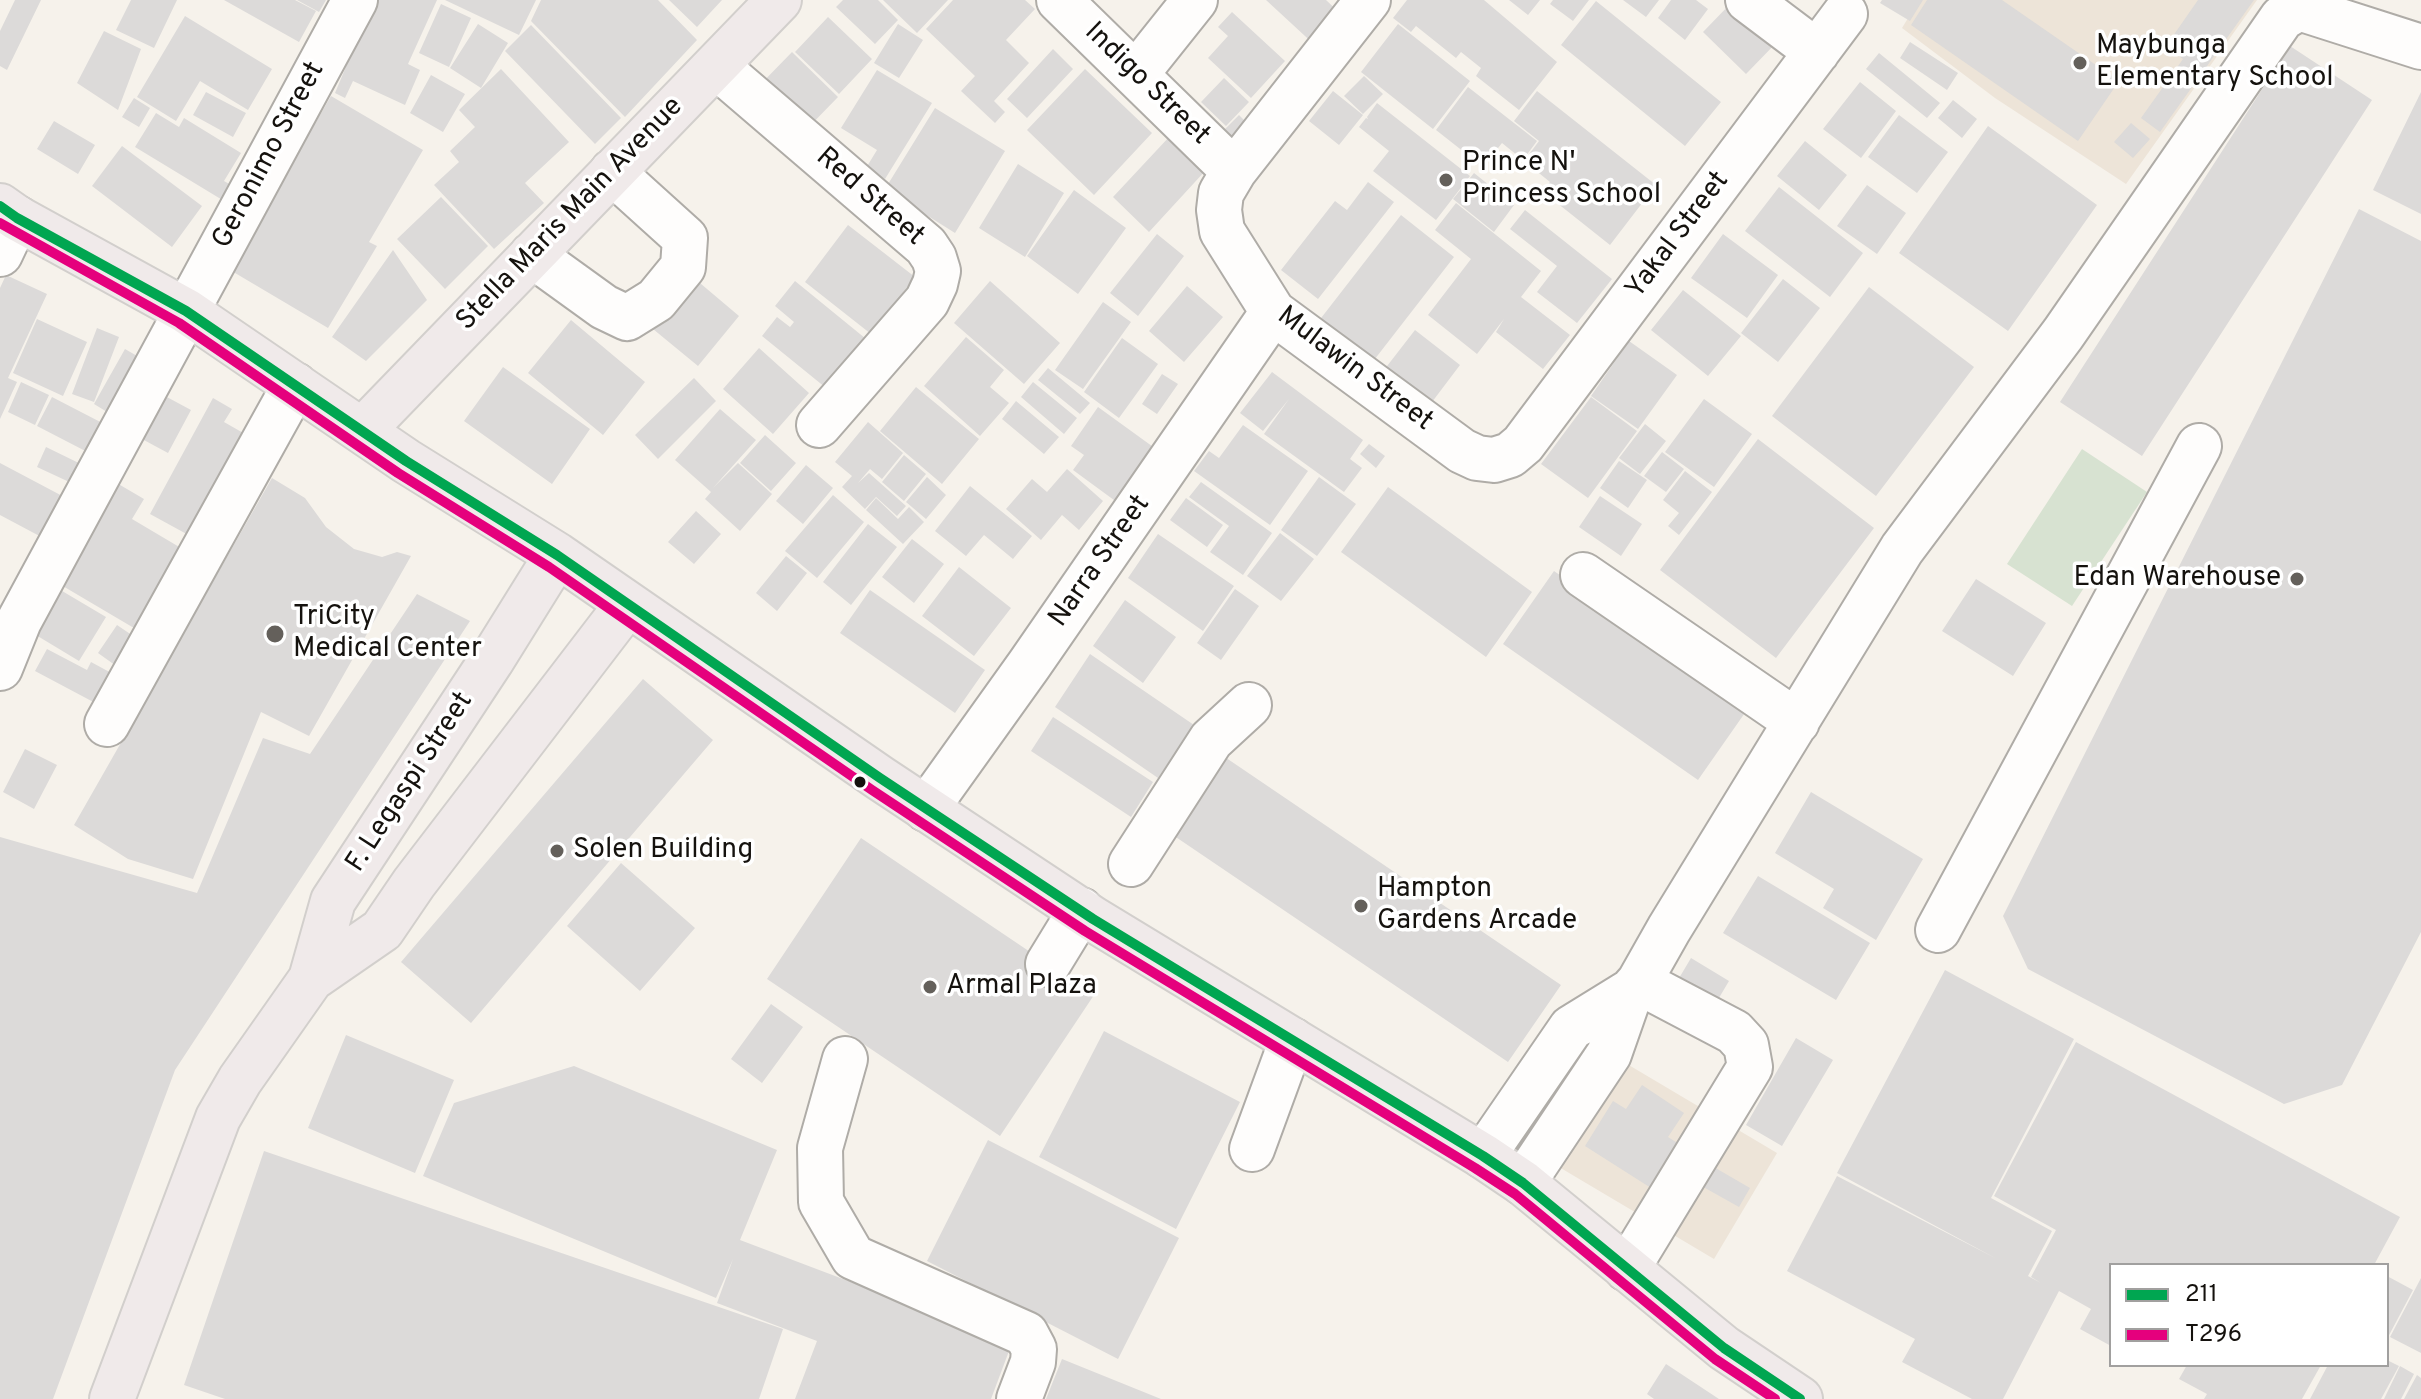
<!DOCTYPE html>
<style>
body{margin:0}
#map{position:relative;width:2421px;height:1399px;overflow:hidden;background:#f6f2eb;font-family:Overpass,sans-serif}
canvas{display:block}
.legend{position:absolute;left:2109px;top:1263px;width:280px;height:104px;box-sizing:border-box;background:#fff;border:2px solid #a1a09f;margin:0;padding:10px 14px;list-style:none;font-size:24px;color:#15120e}
.legend li{display:flex;align-items:center;gap:16px;height:40px}
.legend b{width:40px;border:2px solid #a1a09f}
</style>
<div id="map">
<canvas width="2421" height="1399"></canvas>
<ul class="legend">
<li><b style="height:10px;background:#00a651"></b>211</li>
<li><b style="height:10px;background:#e5007d"></b>T296</li>
</ul>
</div>
<script>
const context = document.querySelector('canvas').getContext('2d');
context.lineJoin = 'round';
function paint(path, color) {
  context.fillStyle = color;
  context.fill(path, 'evenodd');
}
function shape(rows) {
  const path = new Path2D();
  for (const r of rows) {
    path.moveTo(r[0], r[1]);
    for (let i = 2; i < r.length; i += 2) path.lineTo(r[i], r[i + 1]);
  }
  return path;
}
function trace(path, color, width, dash) {
  context.strokeStyle = color;
  context.lineWidth = width;
  context.lineCap = dash ? 'butt' : 'round';
  context.setLineDash(dash || []);
  context.stroke(path);
}
function write(font, color, halo, rows, align = 'center') {
  context.font = font + ' Overpass,sans-serif';
  context.lineWidth = 7;
  context.setLineDash([]);
  context.textBaseline = 'middle';
  context.strokeStyle = halo;
  context.fillStyle = color;
  for (const [text, x, y, turn = 0] of rows) {
    context.save();
    context.translate(x, y);
    context.rotate((+turn || 0) * Math.PI / 180);
    context.textAlign = isNaN(turn) ? turn : align;
    if (halo) context.strokeText(text, 0, 0);
    context.fillText(text, 0, 0);
    context.restore();
  }
}
const built = shape([
 [1919,0,2257,0,2126,184,1995,98,1902,28],
 [1622,1061,1777,1153,1714,1259,1559,1167]
]);
const green = shape([
 [2082,449,2147,492,2072,606,2007,564]
]);
const building = shape([
 [15,0,41,0,7,70,0,66,0,31],
 [131,0,177,0,154,48,116,30],
 [224,0,295,0,316,11,299,42],
 [297,0,326,0,319,12],
 [374,0,437,0,408,64,420,70,405,105,353,81,345,98,335,93],
 [445,0,536,0,519,35],
 [541,0,658,0,697,40,625,117,531,21],
 [669,0,722,0,697,27],
 [843,0,878,0,898,20,875,44,836,7],
 [883,0,948,0,917,33],
 [953,0,1025,0,1035,9,1006,40,1029,63,994,101,1005,112,995,123,961,91,975,76,926,29],
 [1266,0,1326,0,1345,18,1318,48],
 [1407,0,1484,0,1557,62,1519,110,1476,76,1481,68,1461,52,1456,58,1416,26,1411,32,1393,18],
 [1509,0,1540,0,1528,15],
 [1553,0,1589,0,1573,21,1550,4],
 [1623,0,1659,0,1646,17],
 [1671,0,1696,0,1708,9,1685,40,1658,18],
 [1734,0,1778,41,1746,74,1703,32],
 [1882,0,1923,0,1910,21,1880,3],
 [1927,0,2002,0,2119,81,2078,141,1911,25],
 [2198,0,2254,0,2160,132,2141,118,2183,59,2166,46],
 [1596,1,1721,102,1685,146,1561,45],
 [441,4,471,18,449,67,419,53],
 [1232,12,1285,61,1251,98,1208,58,1228,36,1218,27],
 [185,16,272,69,248,110,200,81,176,121,137,97],
 [828,17,872,59,839,94,795,52],
 [478,24,508,43,481,88,450,68],
 [898,24,923,40,899,78,874,63],
 [1398,24,1470,81,1433,129,1361,72],
 [531,25,621,118,595,144,505,51],
 [104,31,141,49,118,110,77,83],
 [1910,42,1958,73,1947,90,1900,58],
 [2290,46,2372,100,2142,456,2060,402],
 [1053,49,1073,69,1027,118,1007,99],
 [792,52,838,97,802,134,756,89],
 [1879,53,1940,103,1927,118,1866,69],
 [501,69,569,142,525,183,544,203,494,249,434,185,459,162,450,151,475,127,459,110],
 [1085,69,1152,133,1094,195,1027,130],
 [877,70,932,103,885,179,866,168,877,150,841,128],
 [431,75,465,94,443,132,410,113],
 [1364,76,1383,94,1363,114,1344,96],
 [1224,78,1249,102,1226,126,1201,102],
 [1860,82,1896,111,1861,158,1823,129],
 [1468,87,1537,141,1523,160,1502,143,1483,167,1436,130],
 [1333,91,1363,115,1339,145,1309,121],
 [1537,91,1656,185,1610,245,1542,191,1550,182,1524,161,1539,141,1514,121],
 [206,92,246,113,233,137,193,115],
 [2421,92,2421,214,2373,190],
 [331,96,423,150,369,242,377,246,328,328,230,270],
 [134,98,150,108,139,127,122,117],
 [1953,100,1977,119,1962,138,1938,118],
 [1377,103,1470,176,1436,220,1373,171,1389,151,1359,127,1366,118,1368,119,1367,117],
 [935,108,1005,151,955,233,885,189],
 [156,113,179,127,184,118,241,153,224,181,238,189,229,204,135,147],
 [1239,115,1253,129,1240,143,1225,129],
 [1899,115,1948,152,1917,193,1868,157],
 [54,121,95,145,78,174,37,149],
 [2131,123,2150,139,2133,158,2114,142],
 [1988,126,2097,205,2008,331,1899,253],
 [1170,136,1206,170,1149,232,1113,197],
 [1805,141,1847,175,1819,210,1777,176],
 [122,146,202,206,172,247,92,186],
 [1018,164,1064,193,1025,257,979,228],
 [1474,173,1514,205,1494,232,1453,199],
 [1368,182,1394,202,1318,299,1281,270,1335,201,1347,210],
 [1867,185,1906,213,1877,254,1837,226],
 [1779,187,1863,253,1830,297,1745,231],
 [1074,190,1126,228,1078,294,1027,256],
 [441,197,488,246,445,289,397,239],
 [1456,203,1541,271,1521,297,1570,335,1543,369,1496,332,1504,319,1477,354,1428,315,1471,259,1435,230],
 [2359,209,2421,241,2421,932,2342,1085,2284,1104,2028,969,2003,916],
 [1525,210,1612,279,1577,323,1537,292,1557,266,1510,229],
 [1401,215,1454,257,1371,364,1318,322],
 [848,225,915,277,871,334,805,282],
 [1157,234,1184,256,1138,316,1110,293],
 [1723,234,1778,275,1747,318,1691,278],
 [393,250,427,300,366,361,332,337],
 [6,275,47,294,8,378,17,382,0,419,0,288],
 [694,278,739,316,698,366,653,329],
 [1783,279,1820,308,1778,362,1741,333],
 [795,281,871,343,831,392,762,336,777,317,790,327,794,322,775,306],
 [990,281,1060,343,1024,384,954,323],
 [1187,286,1223,317,1184,362,1149,331],
 [1869,287,1974,367,1876,496,1772,416],
 [1683,290,1741,336,1708,376,1651,330],
 [1103,302,1131,322,1083,389,1055,370],
 [37,319,87,342,63,396,13,373],
 [571,320,645,382,603,435,528,373],
 [97,328,119,337,94,402,72,394],
 [1415,330,1460,365,1429,406,1384,370],
 [966,337,1004,370,990,387,1009,403,980,436,924,386],
 [1122,338,1158,364,1119,418,1084,392],
 [1629,341,1677,375,1638,429,1591,396],
 [759,348,809,393,773,434,723,389],
 [125,349,144,360,122,421,94,404],
 [503,367,590,429,552,484,464,421],
 [1048,368,1090,403,1080,414,1038,380],
 [1272,372,1363,440,1350,459,1362,468,1344,492,1264,434,1289,399,1263,431,1240,413],
 [1162,374,1178,384,1157,414,1142,404],
 [694,378,716,401,658,459,635,435],
 [21,382,49,395,35,425,8,412],
 [1033,382,1077,418,1064,434,1021,397],
 [916,387,979,439,942,484,880,431],
 [165,396,191,410,168,453,142,439],
 [52,397,110,427,95,456,37,426],
 [1591,397,1637,431,1588,498,1541,464],
 [213,398,232,409,224,422,259,442,203,543,150,514],
 [1704,399,1752,434,1714,487,1665,452],
 [1016,401,1059,437,1044,454,1002,419],
 [1098,407,1156,449,1118,503,1073,470,1084,455,1071,446],
 [720,409,756,440,713,488,738,463,772,494,740,531,705,499,711,492,675,460],
 [868,422,903,453,882,479,870,469,858,483,869,473,906,506,897,516,876,497,865,509,842,487,852,476,835,462],
 [1645,424,1666,441,1640,474,1619,458],
 [1243,425,1308,471,1270,525,1194,471,1209,451,1219,458],
 [765,435,796,463,771,491,740,463],
 [1758,439,1874,528,1776,658,1660,570],
 [1369,444,1385,456,1376,468,1360,454],
 [46,447,89,468,80,487,37,467],
 [1662,452,1684,469,1666,492,1644,476],
 [904,455,926,474,904,501,882,482],
 [1619,461,1647,480,1628,508,1600,488],
 [0,463,68,499,47,540,0,515],
 [806,465,833,488,803,524,776,501],
 [1067,469,1103,501,1079,530,1062,515,1041,540,1006,509,1032,479,1047,492],
 [1685,471,1712,492,1679,535,1668,526,1679,513,1663,500],
 [927,477,946,495,926,519,906,502],
 [1319,477,1356,504,1317,556,1281,530],
 [272,478,305,498,326,527,354,549,382,557,397,552,411,556,309,736,261,712,193,879,128,859,74,825],
 [115,482,144,499,132,519,186,551,139,631,56,582],
 [1201,482,1272,533,1243,575,1210,552,1229,526,1189,497],
 [970,486,1032,536,1013,559,984,535,966,556,935,531],
 [1388,487,1532,592,1486,657,1341,552],
 [833,495,864,522,817,578,785,551],
 [1600,496,1642,524,1621,556,1579,527],
 [876,498,898,519,909,507,924,522,903,544,866,510],
 [1186,498,1223,525,1207,547,1170,520],
 [696,511,721,534,694,564,668,542],
 [868,524,897,547,851,605,823,582],
 [1280,533,1314,559,1281,601,1247,576],
 [1158,534,1234,586,1203,631,1128,578],
 [912,539,944,564,914,603,882,577],
 [786,556,807,573,777,611,756,593],
 [959,567,1011,608,974,656,922,616],
 [1554,571,1749,707,1698,780,1503,644],
 [1976,579,2046,623,2013,676,1942,631],
 [52,585,106,617,79,661,26,629],
 [1235,589,1259,606,1221,660,1197,643],
 [870,590,985,670,955,713,840,633],
 [417,594,470,621,175,1070,53,1399,0,1399,0,837,197,893,263,738,310,754],
 [1125,600,1176,637,1143,683,1093,646],
 [117,625,145,644,126,673,98,653],
 [47,649,87,670,91,662,115,675,99,705,35,671],
 [1090,654,1194,725,1158,778,1055,707],
 [643,679,713,740,471,1023,401,962],
 [1053,717,1153,782,1131,817,1031,751],
 [25,749,57,765,34,809,3,792],
 [1213,749,1561,985,1508,1062,1161,827],
 [1811,792,1923,859,1876,940,1823,908,1834,889,1775,853],
 [861,838,1094,995,1000,1136,767,979],
 [621,863,695,928,640,991,567,926],
 [1758,876,1870,943,1836,1000,1723,933],
 [1691,958,1729,981,1710,1013,1672,990],
 [1945,970,2074,1039,1991,1198,2052,1231,2028,1276,2041,1283,2031,1277,2056,1230,1994,1196,2076,1042,2400,1217,2374,1265,2111,1265,2111,1346,2080,1329,2091,1309,2059,1291,2003,1399,1972,1399,1902,1362,1915,1339,1787,1271,1837,1176,1997,1259,1837,1173],
 [771,1004,803,1027,762,1083,731,1059],
 [1104,1031,1240,1102,1176,1229,1039,1157],
 [346,1035,454,1080,415,1173,308,1128],
 [1796,1038,1833,1060,1782,1146,1746,1125],
 [574,1066,777,1150,740,1240,1012,1343,991,1399,795,1399,817,1341,717,1303,733,1259,716,1298,423,1176,454,1103],
 [1642,1085,1684,1113,1668,1137,1679,1144,1651,1188,1585,1146,1613,1101,1626,1109],
 [988,1140,1179,1238,1118,1359,927,1261],
 [264,1151,783,1329,759,1399,225,1399,184,1385],
 [1700,1159,1750,1188,1739,1207,1689,1179],
 [2387,1276,2413,1290,2387,1339],
 [2421,1278,2421,1353,2390,1337],
 [1062,1359,1161,1399,1046,1399],
 [2387,1360,2399,1366,2381,1399,2310,1399,2328,1365,2387,1365],
 [1666,1364,1719,1399,1654,1399,1647,1394],
 [2187,1365,2321,1365,2302,1399,2204,1399,2207,1394,2179,1379],
 [2400,1366,2414,1374,2401,1399,2384,1399],
 [2417,1375,2421,1378,2421,1399,2404,1399]
]);
const minor = shape([
 [1059,0,1234,171],
 [1368,0,1234,171,1221,193,1219,210,1222,231,1273,312,1462,451,1477,458,1494,460,1510,455,1523,444,1845,14],
 [1748,0,1817,52],
 [716,66,926,246,934,258,938,271,935,284,927,301,819,425],
 [1136,74,1195,0],
 [0,254,17,218],
 [532,255,604,307,627,318,656,300,683,267,685,238,612,172],
 [1583,575,1797,722],
 [0,668,19,621,355,0],
 [107,724,295,385],
 [926,809,1029,665,1273,312],
 [1131,864,1211,740,1249,705],
 [1938,930,2199,446],
 [1048,964,1081,910],
 [845,1059,820,1148,821,1202,853,1257,1026,1334,1034,1349,1033,1362,1019,1399],
 [1252,1149,1292,1040],
 [1483,1156,1571,1028,1631,991,1639,982,1669,929,1902,549,2063,334,2282,18,2299,8,2421,47],
 [1523,1183,1609,1054,1631,991],
 [1627,1269,1750,1067,1746,1045,1734,1032,1639,982]
]);
const major = shape([
 [0,206,17,218,186,311,406,461,557,555,880,778,1093,919,1483,1156,1523,1183,1724,1348,1800,1399],
 [363,430,779,0],
 [311,979,333,901,491,661,557,555],
 [112,1399,218,1118,240,1080,311,979,382,930,414,883,627,605]
]);
const bus1 = shape([
 [0,206,17,218,186,311,406,461,557,555,880,778,1093,919,1483,1156,1523,1183,1724,1348,1800,1399]
]);
const bus2 = shape([
 [0,223,179,323,398,473,549,567,872,790,1085,931,1475,1168,1515,1194,1715,1359,1775,1399]
]);
const markers = [
 [2080,63,8,"#64605b"],
 [1446,180,8,"#64605b"],
 [2297,579,8,"#64605b"],
 [275,634,10,"#64605b"],
 [860,782,7,"#15120e"],
 [557,851,8,"#64605b"],
 [1361,906,8,"#64605b"],
 [930,987,8,"#64605b"]
];
const poiNames = [
 ["Maybunga",2096,47],
 ["Elementary School",2096,79],
 ["Prince N'",1462,164],
 ["Princess School",1462,196],
 ["Edan Warehouse",2281,579,"right"],
 ["TriCity",293,618],
 ["Medical Center",293,650],
 ["Solen Building",573,851],
 ["Hampton",1377,890],
 ["Gardens Arcade",1377,922],
 ["Armal Plaza",946,987]
];
const streetNames = [
 ["Indigo Street",1146,85,44],
 ["Geronimo Street",270,156,-62],
 ["Red Street",869,198,41],
 ["Stella Maris Main Avenue",571,215,-46],
 ["Yakal Street",1679,236,-53],
 ["Mulawin Street",1354,370,37],
 ["Narra Street",1101,562,-55],
 ["F. Legaspi Street",411,783,-57]
];
paint(built, '#ede4d8');
paint(green, '#d7e2d1');
paint(building, '#dcdad9');
trace(minor, '#afaca7', 48);
trace(major, '#d2cfcc', 48);
trace(minor, '#fefdfc', 44);
trace(major, '#f0eaea', 44);
trace(bus1, '#00a651', 10);
trace(bus2, '#e5007d', 10);
for (const [x, y, r, color] of markers) {
  const dot = new Path2D();
  dot.arc(x, y, r, 0, 2 * Math.PI);
  context.fillStyle = color;
  context.fill(dot);
  trace(dot, '#fff', 3);
}
write('28px', '#15120e', '#fff', poiNames, 'left');
write('28px', '#15120e', '#fff', streetNames);
</script>
